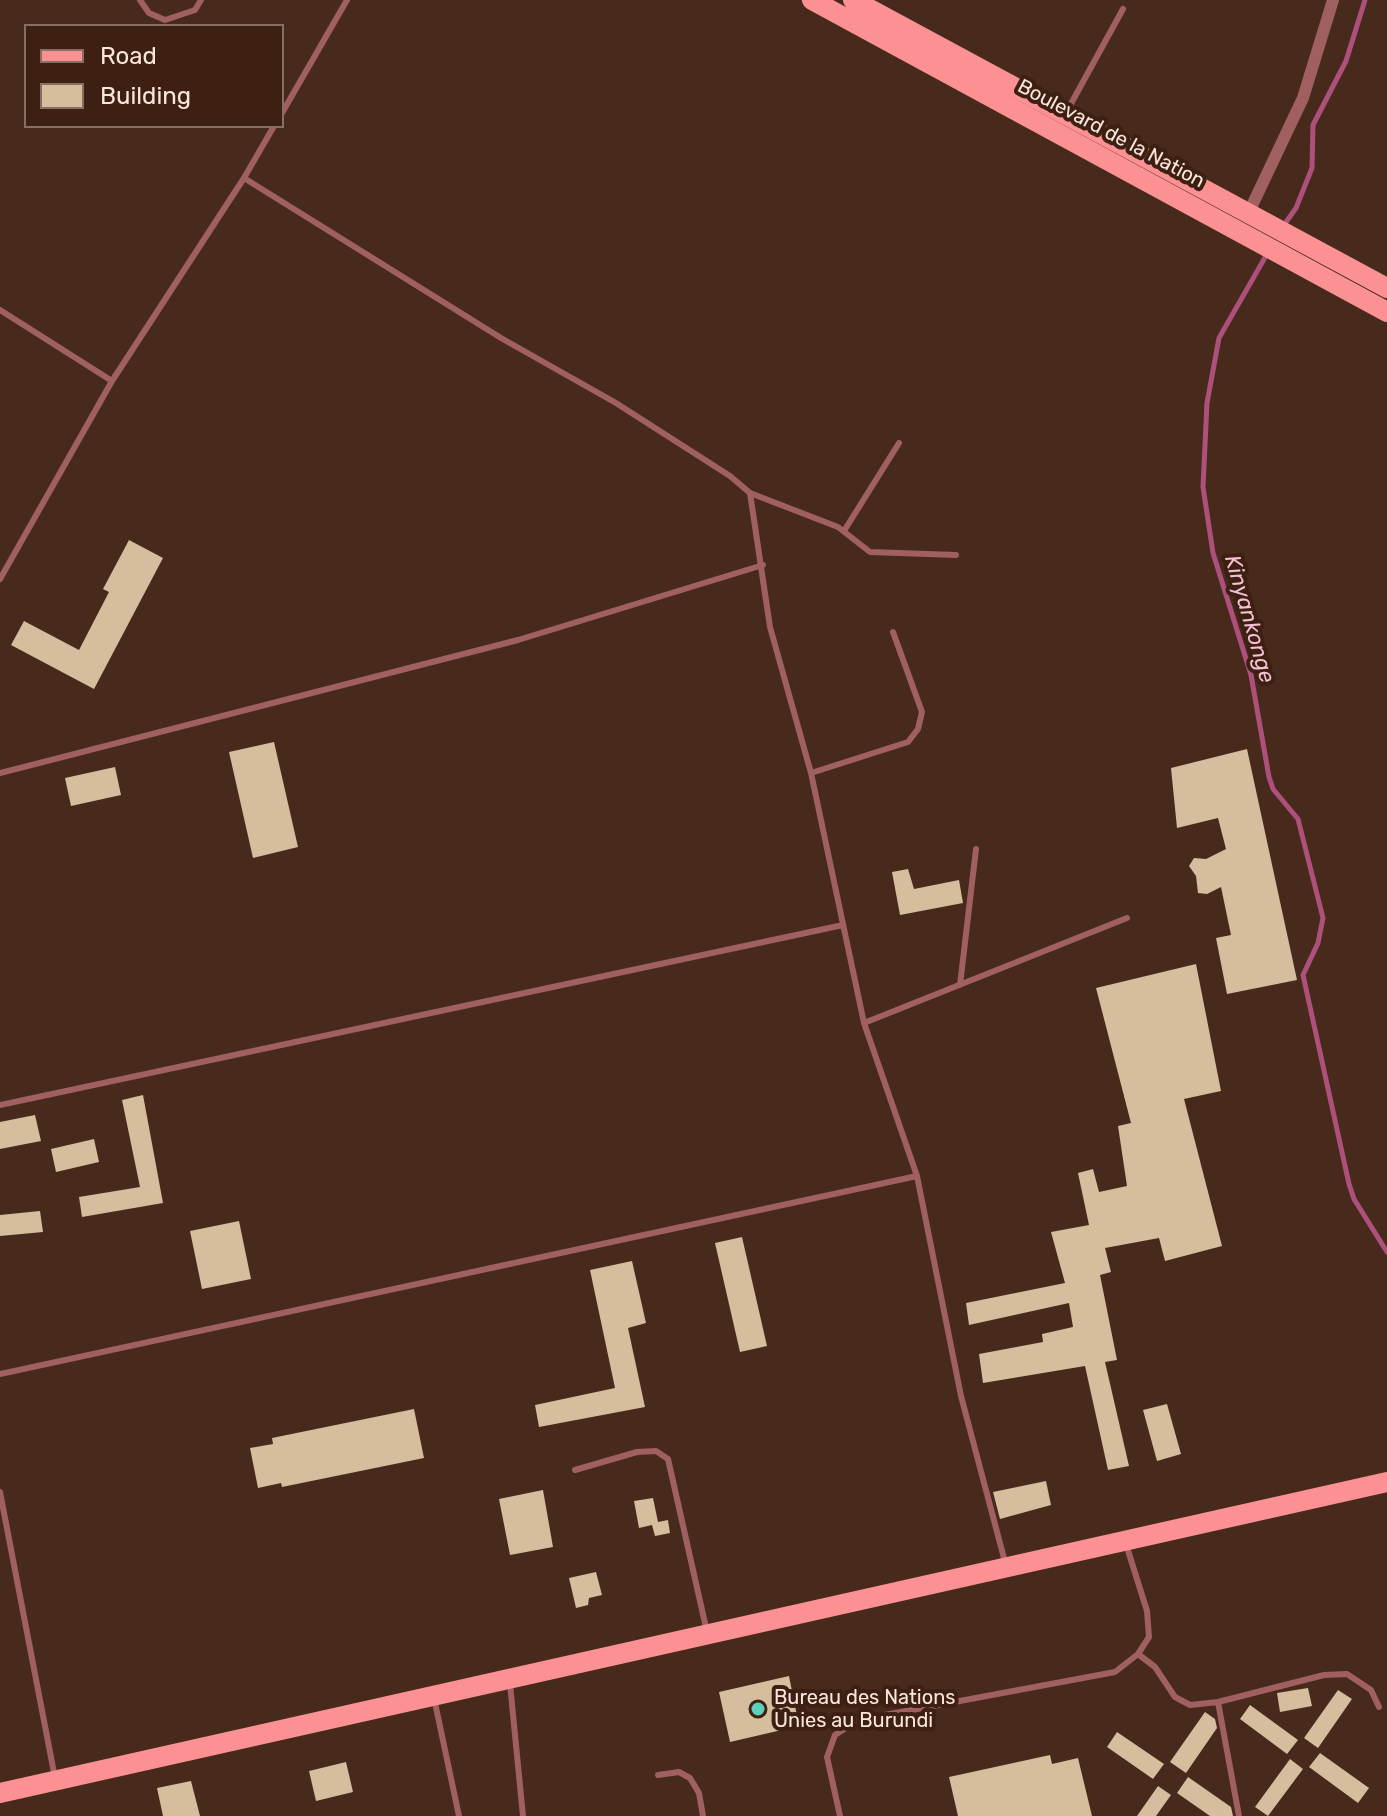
<!DOCTYPE html>
<style>
body{margin:0}
#map{position:relative;width:1387px;height:1816px;overflow:hidden;background:#482a1c;font-family:Rubik,sans-serif}
canvas{display:block}
.legend{position:absolute;left:24px;top:24px;width:260px;height:104px;box-sizing:border-box;background:#3d2012;border:2px solid #896f63;margin:0;padding:10px 14px;list-style:none;font-size:24px;color:#fae6dd}
.legend li{display:flex;align-items:center;gap:16px;height:40px}
.legend b{width:40px;border:2px solid #896f63}
</style>
<div id="map">
<canvas width="1387" height="1816"></canvas>
<ul class="legend">
<li><b style="height:10px;background:#fc9193"></b>Road</li>
<li><b style="height:22px;background:#d5bd9e"></b>Building</li>
</ul>
</div>
<script>
const context = document.querySelector('canvas').getContext('2d');
context.lineJoin = 'round';
function shape(rows) {
  const path = new Path2D();
  for (const r of rows) {
    path.moveTo(r[0], r[1]);
    for (let i = 2; i < r.length; i += 2) path.lineTo(r[i], r[i + 1]);
  }
  return path;
}
function trace(path, color, width, dash) {
  context.strokeStyle = color;
  context.lineWidth = width;
  context.lineCap = dash ? 'butt' : 'round';
  context.setLineDash(dash || []);
  context.stroke(path);
}
function paint(path, color) {
  context.fillStyle = color;
  context.fill(path, 'evenodd');
}
function write(font, color, halo, rows, align = 'center') {
  context.font = font + ' Rubik,sans-serif';
  context.lineWidth = 8;
  context.setLineDash([]);
  context.textBaseline = 'middle';
  context.strokeStyle = halo;
  context.fillStyle = color;
  for (const [text, x, y, turn = 0] of rows) {
    context.save();
    context.translate(x, y);
    context.rotate((+turn || 0) * Math.PI / 180);
    context.textAlign = isNaN(turn) ? turn : align;
    if (halo) context.strokeText(text, 0, 0);
    context.fillText(text, 0, 0);
    context.restore();
  }
}
const stream = shape([
 [1284,225,1296,208,1312,168,1313,125,1346,61,1365,0],
 [1267,254,1219,338,1207,403,1203,487,1213,553,1251,675,1269,777,1273,789,1298,819,1323,918,1318,943,1303,975,1349,1184,1354,1199,1387,1252]
]);
const building = shape([
 [129,540,163,558,94,689,11,645,24,621,79,650,109,592,103,589],
 [274,742,298,847,253,858,229,752],
 [1247,749,1297,980,1227,994,1216,938,1231,935,1221,887,1207,894,1198,893,1196,876,1189,866,1194,858,1206,859,1226,849,1218,818,1177,828,1171,768],
 [115,767,121,795,71,806,65,778],
 [908,869,914,889,959,880,963,903,900,915,892,872],
 [1196,964,1221,1091,1184,1099,1222,1246,1165,1261,1159,1238,1105,1248,1111,1272,1100,1275,1117,1360,1105,1362,1129,1466,1108,1470,1085,1366,983,1383,979,1354,1043,1342,1042,1334,1073,1327,1069,1303,969,1325,966,1303,1065,1283,1051,1232,1089,1225,1078,1173,1093,1169,1099,1192,1127,1186,1118,1126,1131,1123,1096,988],
 [143,1095,163,1203,82,1217,79,1197,140,1187,122,1100],
 [35,1115,41,1141,0,1149,0,1122],
 [94,1139,99,1162,56,1172,51,1149],
 [40,1211,43,1232,0,1236,0,1215],
 [239,1221,251,1279,202,1289,190,1231],
 [742,1237,767,1346,740,1352,715,1243],
 [632,1261,646,1323,628,1328,645,1407,539,1427,535,1405,615,1388,590,1270],
 [1167,1404,1181,1454,1157,1461,1143,1410],
 [414,1409,424,1458,282,1487,281,1483,258,1488,250,1448,273,1444,272,1438],
 [1046,1481,1051,1505,1000,1519,993,1492],
 [543,1490,553,1547,510,1555,499,1499],
 [653,1498,658,1522,668,1520,670,1533,655,1536,652,1525,639,1528,634,1501],
 [596,1572,602,1595,589,1598,588,1605,576,1608,569,1578],
 [789,1676,799,1726,730,1742,719,1692],
 [1308,1688,1312,1706,1280,1712,1277,1693],
 [1338,1690,1352,1699,1318,1748,1304,1738],
 [1250,1705,1298,1740,1287,1754,1240,1719],
 [1205,1712,1215,1719,1217,1728,1186,1773,1170,1762],
 [1117,1732,1164,1764,1153,1779,1107,1747],
 [1320,1753,1369,1788,1358,1803,1309,1767],
 [1050,1755,1052,1764,1078,1758,1092,1816,958,1816,949,1777],
 [1290,1759,1303,1769,1268,1816,1255,1807],
 [346,1762,353,1792,316,1801,309,1771],
 [1188,1777,1231,1807,1233,1816,1210,1816,1177,1793],
 [191,1781,200,1816,163,1816,157,1788],
 [1158,1786,1171,1795,1156,1816,1137,1816]
]);
const service = shape([
 [140,0,149,13,165,20,195,10,201,0],
 [1067,111,1123,9],
 [282,113,347,0],
 [244,178,501,338,616,403,730,476,750,493,770,627,811,773,864,1023,917,1176,961,1396,1005,1562],
 [0,310,112,381],
 [750,493,838,527,870,552,956,555],
 [844,531,899,443],
 [0,579,112,381,244,178,274,126],
 [0,773,518,640,763,565],
 [811,773,908,742,918,729,922,712,893,632],
 [960,985,976,849],
 [864,1023,1127,918],
 [0,1105,843,925],
 [0,1374,917,1176],
 [575,1470,637,1452,656,1451,668,1459,707,1632],
 [0,1492,55,1778],
 [1138,1654,1155,1667,1175,1697,1190,1705,1218,1702,1239,1816],
 [510,1684,523,1816],
 [434,1698,459,1816],
 [1218,1702,1324,1675,1347,1674,1371,1690,1379,1707],
 [658,1775,679,1772,690,1778,699,1793,703,1816],
 [840,1816,827,1757,835,1735,858,1720,1115,1672,1138,1654,1149,1637,1147,1611,1126,1544]
]);
const minor = shape([
 [1248,214,1303,98,1333,0]
]);
const primary = shape([
 [812,0,1387,312],
 [853,0,1387,288],
 [0,1793,1387,1482]
]);
const markers = [
 [758,1709,8,"#5dceb9"]
];
const streetNames = [
 ["Boulevard de la Nation",1111,134,28]
];
const poiNames = [
 ["Bureau des Nations",774,1698],
 ["Unies au Burundi",774,1721]
];
const waterNames = [
 ["Kinyankonge",1249,619,74]
];
trace(stream, '#ad517c', 5);
paint(building, '#d5bd9e');
trace(service, '#a05f60', 6);
trace(minor, '#a05f60', 12);
trace(primary, '#fc9193', 20);
for (const [x, y, r, color] of markers) {
  const dot = new Path2D();
  dot.arc(x, y, r, 0, 2 * Math.PI);
  context.fillStyle = color;
  context.fill(dot);
  trace(dot, '#3d2012', 3);
}
write('20px', '#fae6dd', '#3d2012', streetNames);
write('20px', '#fae6dd', '#3d2012', poiNames, 'left');
write('italic 22px', '#f3c0d4', '#3d2012', waterNames);
</script>
